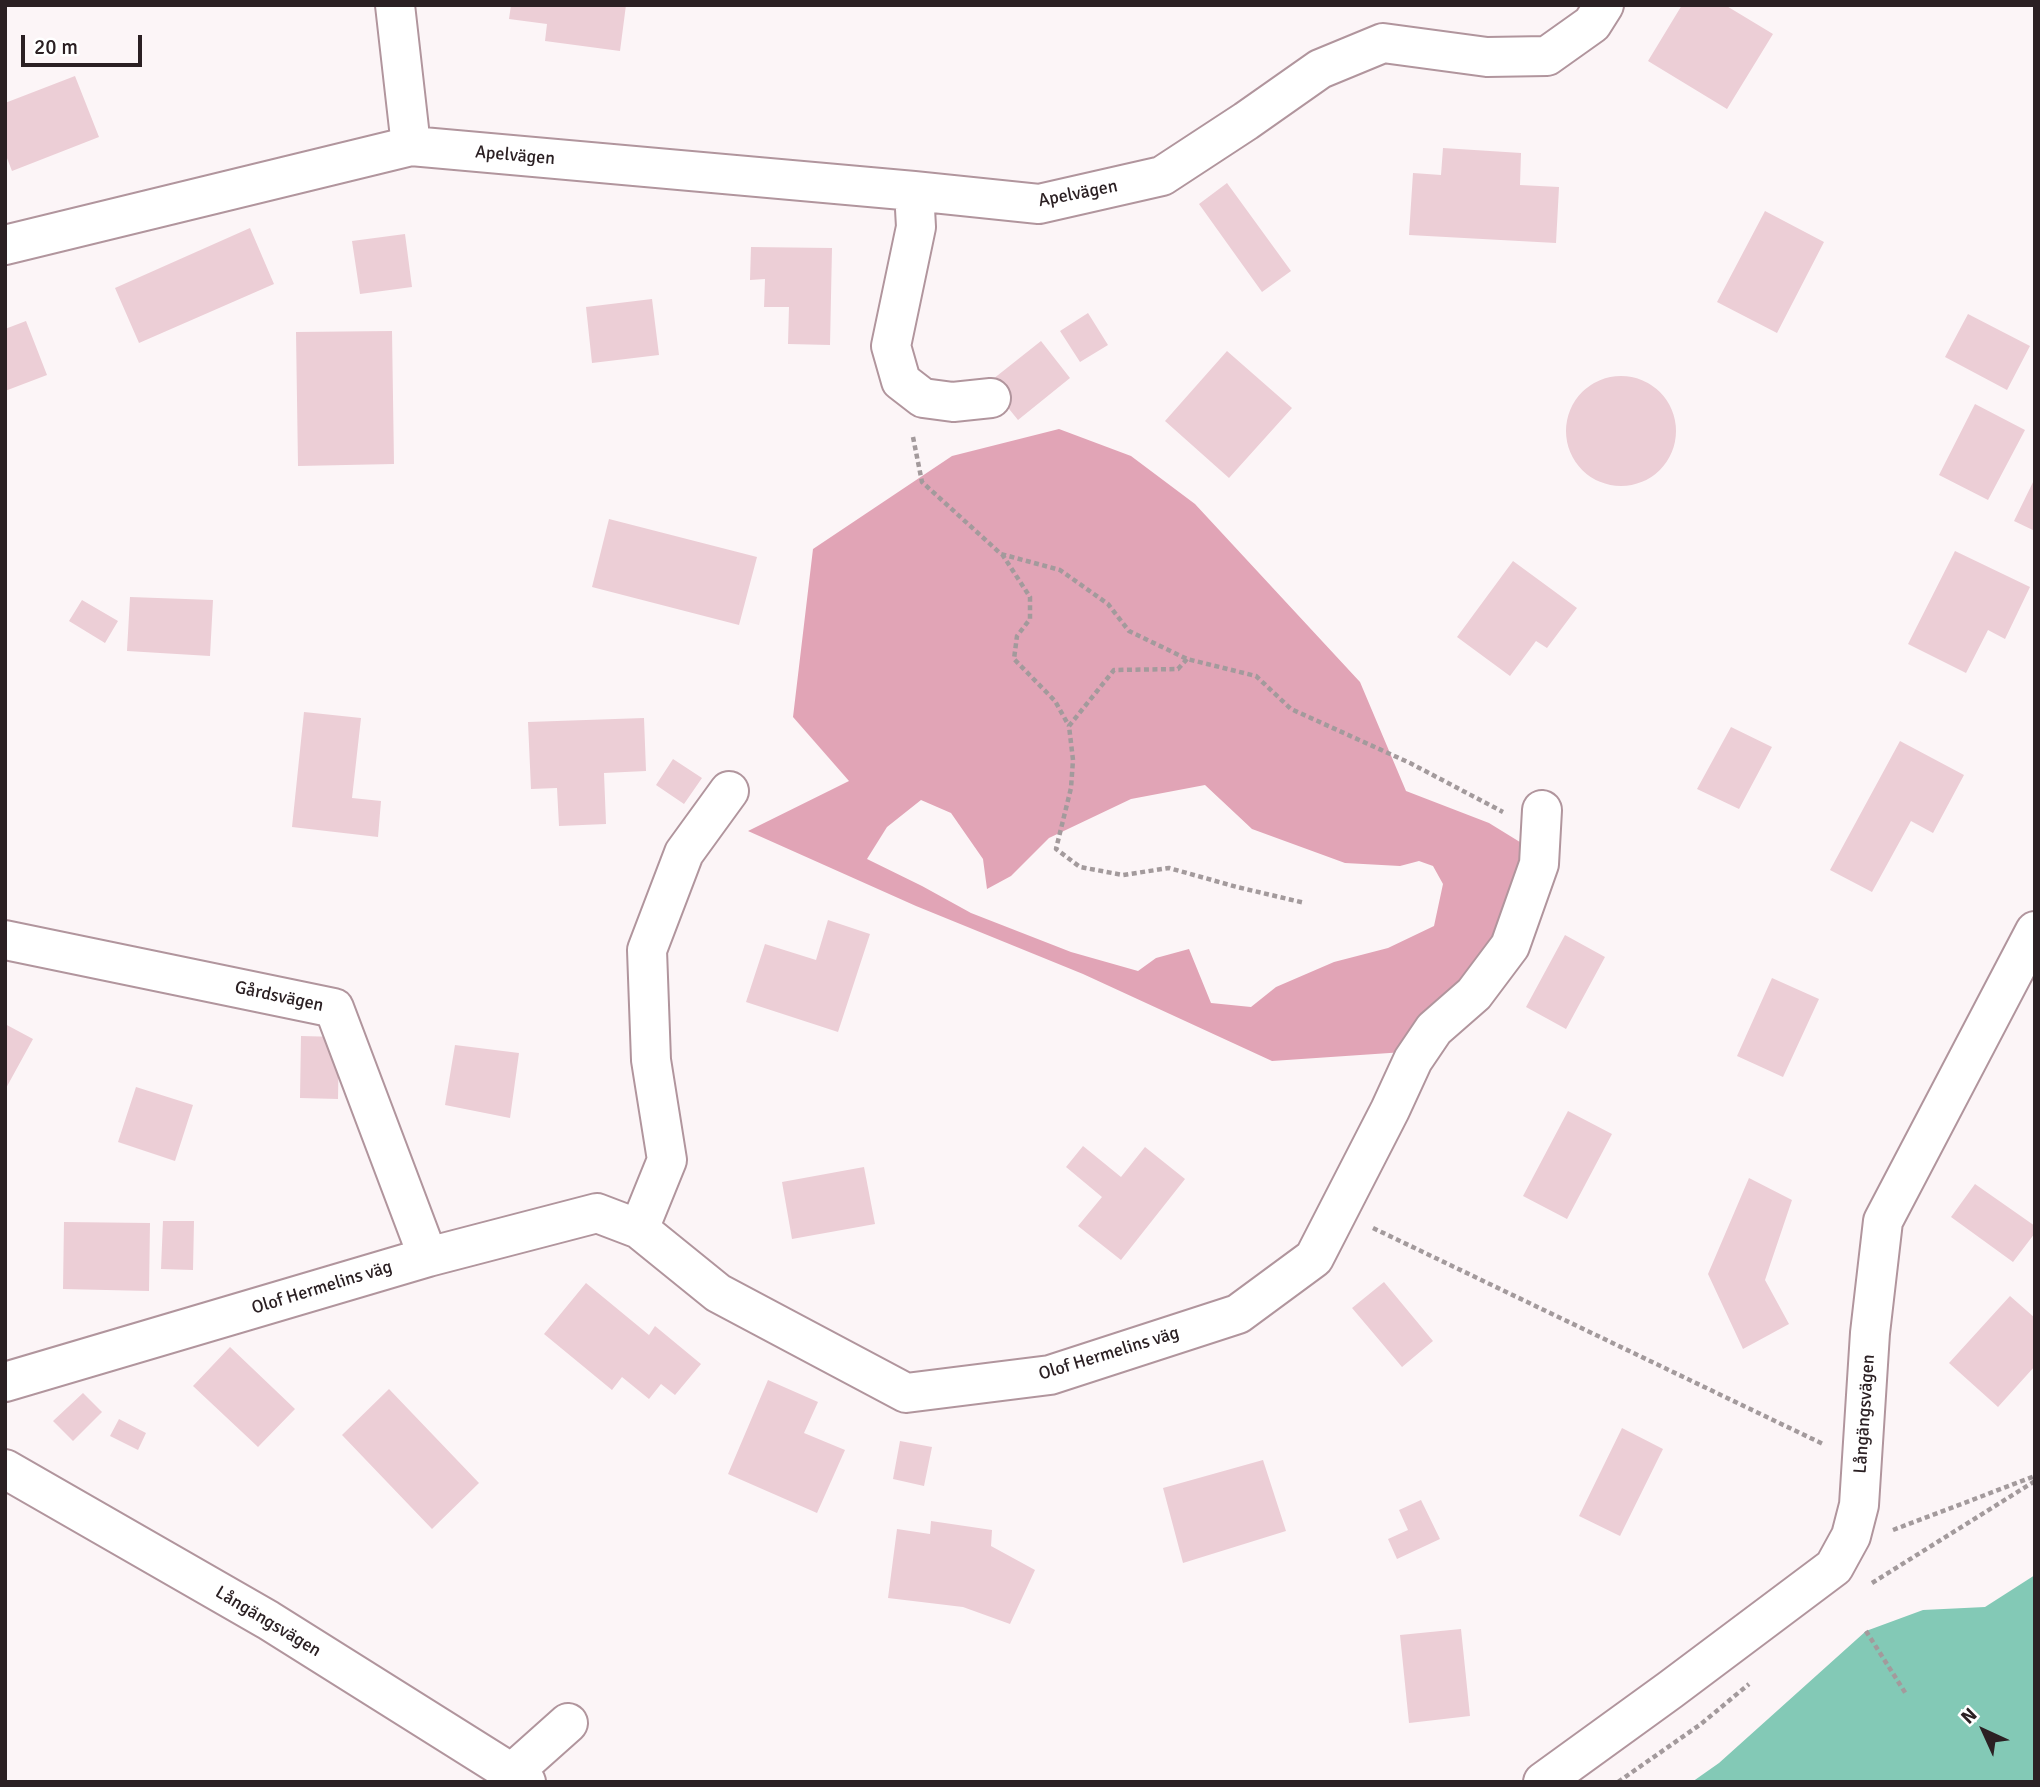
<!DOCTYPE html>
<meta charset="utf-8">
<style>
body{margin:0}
#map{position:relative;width:2040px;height:1787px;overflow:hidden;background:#fcf5f7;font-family:Signika,sans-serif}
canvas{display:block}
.frame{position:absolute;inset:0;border:7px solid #2b2023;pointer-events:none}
.north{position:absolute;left:1949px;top:1696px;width:70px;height:70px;-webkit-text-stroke:5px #fff;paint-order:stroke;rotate:315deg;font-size:19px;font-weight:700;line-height:28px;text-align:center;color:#2b2023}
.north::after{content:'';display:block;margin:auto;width:24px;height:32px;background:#2b2023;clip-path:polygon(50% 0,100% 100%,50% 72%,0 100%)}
.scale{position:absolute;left:21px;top:35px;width:121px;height:32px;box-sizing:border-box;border:4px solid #2b2023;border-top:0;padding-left:9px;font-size:21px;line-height:24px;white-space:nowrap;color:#2b2023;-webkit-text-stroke:5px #fff;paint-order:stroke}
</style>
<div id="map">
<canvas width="2040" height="1787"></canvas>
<div class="frame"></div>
<div class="north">N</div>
<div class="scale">20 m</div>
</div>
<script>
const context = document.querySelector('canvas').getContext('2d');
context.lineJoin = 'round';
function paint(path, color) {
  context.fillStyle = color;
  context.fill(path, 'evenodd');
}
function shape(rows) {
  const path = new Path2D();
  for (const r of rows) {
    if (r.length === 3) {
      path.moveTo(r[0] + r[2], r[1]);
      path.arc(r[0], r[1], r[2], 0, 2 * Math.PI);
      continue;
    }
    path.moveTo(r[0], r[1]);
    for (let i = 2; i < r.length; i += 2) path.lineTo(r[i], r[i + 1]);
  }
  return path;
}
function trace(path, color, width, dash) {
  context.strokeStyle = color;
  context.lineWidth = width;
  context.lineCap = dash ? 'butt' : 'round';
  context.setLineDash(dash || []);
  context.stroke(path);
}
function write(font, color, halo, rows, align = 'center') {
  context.font = font + ' Signika,sans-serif';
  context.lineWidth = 7;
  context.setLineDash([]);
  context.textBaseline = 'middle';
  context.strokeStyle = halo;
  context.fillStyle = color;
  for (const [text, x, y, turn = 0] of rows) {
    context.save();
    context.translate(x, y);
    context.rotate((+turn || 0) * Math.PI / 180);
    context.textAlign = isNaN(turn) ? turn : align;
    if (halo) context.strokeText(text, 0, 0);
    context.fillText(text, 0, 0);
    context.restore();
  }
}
const forest = shape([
 [1059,429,1131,456,1195,504,1360,682,1406,791,1489,823,1528,847,1515,915,1419,1051,1272,1061,1083,974,916,906,748,831,849,781,793,717,813,549,952,456],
 [1205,785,1252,829,1345,863,1400,866,1419,861,1433,866,1443,884,1434,926,1388,948,1334,962,1276,987,1251,1007,1211,1003,1189,949,1156,958,1138,971,1071,952,971,913,922,886,867,859,887,827,921,800,951,813,983,859,987,889,1011,876,1049,838,1131,799]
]);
const water = shape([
 [2035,1575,2035,1782,1692,1782,1719,1763,1866,1631,1923,1610,1985,1607]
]);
const building = shape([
 [511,5,626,5,620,51,545,41,547,24,509,19],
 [1682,5,1725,5,1773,34,1727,109,1648,61],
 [75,76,99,137,12,171,5,153,5,103],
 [1443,148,1521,153,1520,185,1559,187,1556,243,1409,235,1413,173,1441,175],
 [1227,183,1291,271,1262,292,1199,204],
 [1765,211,1824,242,1777,333,1717,302],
 [250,228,274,284,139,343,115,288],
 [405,234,412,287,360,294,352,241],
 [751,247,832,248,830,345,788,344,789,307,764,307,765,279,750,280],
 [652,299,659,355,592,363,586,307],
 [1088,313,1108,345,1080,362,1060,331],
 [1968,314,2030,346,2007,390,1945,357],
 [26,321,47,375,5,391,5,329],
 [392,331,394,464,298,466,296,332],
 [1041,341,1070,378,1018,420,988,383],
 [1227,351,1292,408,1229,478,1165,421],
 [1621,431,55],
 [1975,404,2025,430,1988,500,1939,475],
 [2035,478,2035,531,2014,521],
 [609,519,757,557,739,625,592,587],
 [1955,551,2030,587,2005,639,1988,630,1966,673,1908,644],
 [1513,561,1577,608,1547,648,1536,641,1510,676,1457,637],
 [130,597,213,600,210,656,127,651],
 [82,600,118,621,105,643,69,621],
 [304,712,361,718,352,798,381,801,378,837,292,827],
 [644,718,646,771,604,773,606,824,559,826,557,788,531,789,528,722],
 [1731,727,1772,747,1739,809,1697,789],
 [1900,741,1964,775,1933,833,1911,821,1872,892,1830,870],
 [673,759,702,778,684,804,656,785],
 [828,920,870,934,838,1032,746,1002,765,944,816,960],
 [1565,935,1605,957,1566,1029,1526,1007],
 [1772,978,1819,999,1783,1077,1737,1056],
 [5,1024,33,1039,5,1090],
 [301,1036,339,1037,338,1099,300,1098],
 [455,1045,519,1053,510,1118,445,1105],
 [136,1087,193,1105,175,1161,118,1142],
 [1568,1111,1612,1134,1567,1219,1523,1196],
 [1083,1146,1121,1177,1145,1147,1185,1179,1121,1260,1078,1226,1102,1197,1066,1167],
 [864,1167,875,1224,792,1239,782,1182],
 [1749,1178,1792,1200,1765,1280,1789,1324,1743,1349,1708,1274],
 [1975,1184,2035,1226,2035,1233,2013,1262,1951,1217],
 [163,1221,194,1221,193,1270,161,1269],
 [64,1222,150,1223,149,1291,63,1289],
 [1384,1282,1433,1341,1402,1367,1352,1308],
 [586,1283,649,1335,655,1326,701,1364,675,1395,661,1384,649,1399,622,1377,612,1390,544,1334],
 [2010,1296,2035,1318,2035,1366,1998,1407,1949,1363],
 [230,1347,295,1409,258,1447,193,1386],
 [768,1380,818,1402,804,1433,845,1450,817,1513,728,1474],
 [389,1389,479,1483,432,1529,342,1435],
 [83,1393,102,1412,73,1441,53,1421],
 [119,1419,146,1433,138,1450,110,1436],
 [1622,1428,1663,1449,1620,1536,1579,1516],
 [900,1441,932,1447,924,1486,893,1479],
 [1263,1460,1286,1531,1183,1563,1163,1488],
 [1421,1500,1440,1539,1397,1559,1388,1539,1408,1530,1399,1510],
 [931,1521,992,1530,991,1546,1035,1570,1010,1624,963,1607,888,1598,897,1529,930,1534],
 [1461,1629,1470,1716,1409,1723,1400,1635]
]);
const path = shape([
 [913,437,922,482,1001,554,1060,570,1108,604,1129,631,1187,659,1256,676,1291,709,1410,763,1503,812],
 [1002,554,1030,597,1030,619,1017,636,1014,659,1055,701,1069,726],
 [1187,659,1178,669,1114,670,1069,726,1073,760,1071,788,1056,849,1080,867,1123,875,1169,868,1237,887,1305,903],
 [1373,1228,1823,1444],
 [1893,1530,2035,1476],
 [1872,1583,2035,1481],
 [1866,1631,1906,1694],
 [1618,1782,1701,1724,1749,1684]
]);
const minor = shape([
 [395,5,411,146],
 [914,191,916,227,891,346,901,381,923,398,953,402,991,398],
 [5,245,411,146,914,191,1039,204,1162,176,1246,121,1320,69,1383,43,1487,57,1547,56,1592,24,1604,5],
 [5,940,334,1008,428,1257],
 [639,1229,667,1160,651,1060,647,950,684,853,729,791],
 [5,1382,428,1257,597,1213,639,1229,718,1293,906,1393,1050,1375,1238,1314,1314,1258,1390,1110,1413,1060,1434,1029,1474,994,1510,946,1539,864,1542,810],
 [5,1469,268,1620,526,1782],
 [512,1773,568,1723],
 [1543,1782,1670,1690,1834,1567,1851,1536,1859,1505,1870,1333,1883,1221,2035,931]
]);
const streetNames = [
 ["Apelvägen",515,156,5],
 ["Apelvägen",1078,194,-11],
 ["Gårdsvägen",279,997,12],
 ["Olof Hermelins väg",322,1288,-17],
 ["Olof Hermelins väg",1109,1354,-17],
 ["Långängsvägen",1865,1414,-86],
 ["Långängsvägen",268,1622,31]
];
paint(forest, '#e1a4b6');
paint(water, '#83c9b6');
paint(building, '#ecced6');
trace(minor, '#b1959d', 42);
trace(path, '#a39a9c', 4.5, [5, 3.5]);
trace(minor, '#fff', 38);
write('18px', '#2b2023', '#fff', streetNames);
</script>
